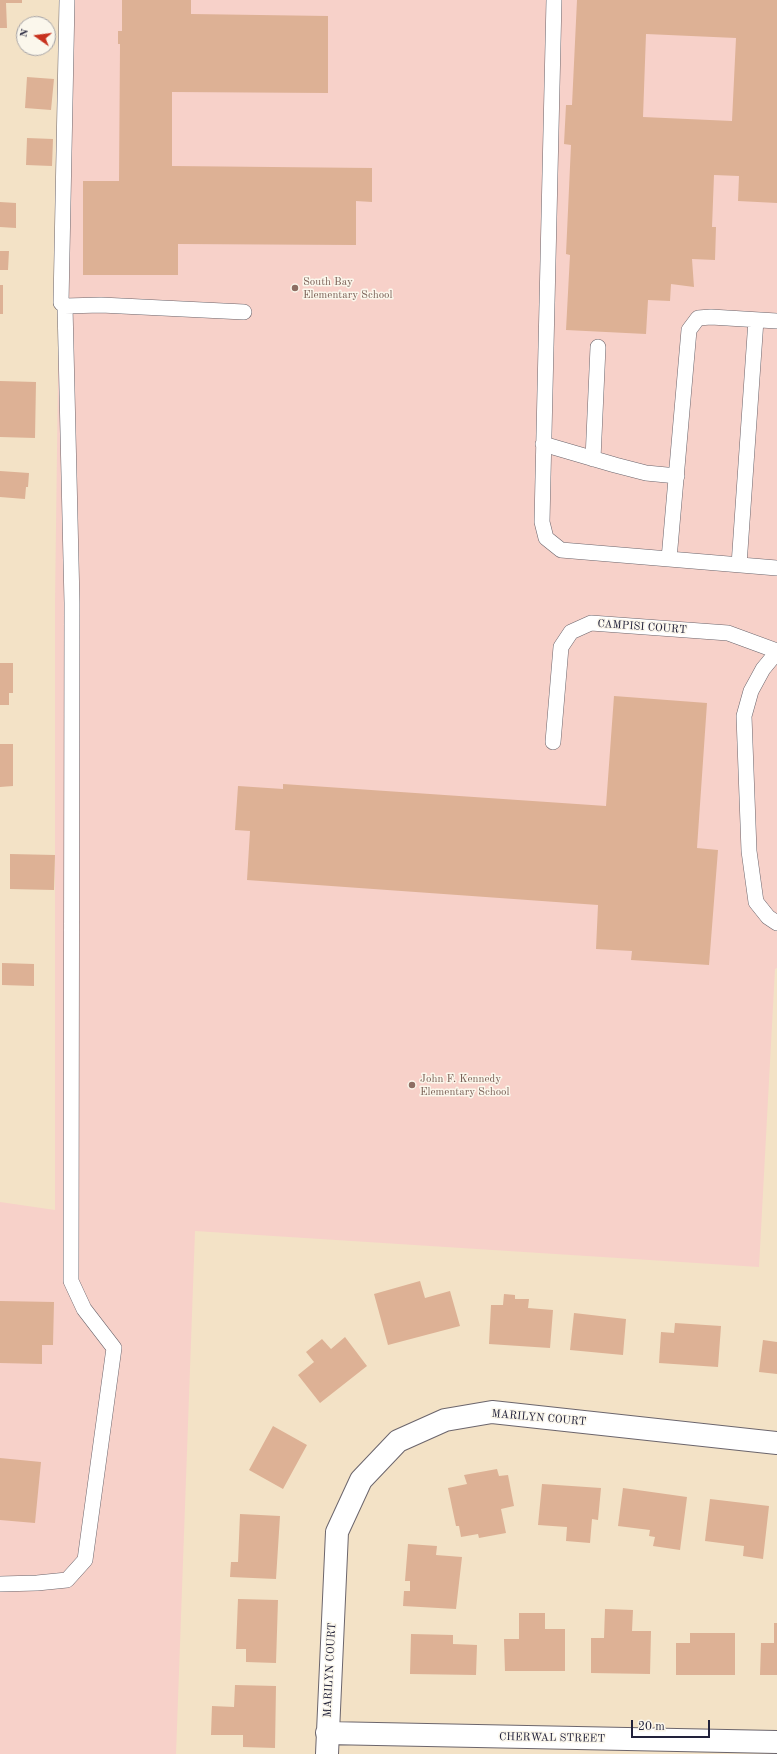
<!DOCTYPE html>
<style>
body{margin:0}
#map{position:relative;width:777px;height:1754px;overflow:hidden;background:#f3e2c6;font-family:"Old Standard TT",serif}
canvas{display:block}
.north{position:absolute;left:16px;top:16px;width:40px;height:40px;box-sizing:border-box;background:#fbf7ec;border:1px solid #a4a2a5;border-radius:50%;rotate:284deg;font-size:11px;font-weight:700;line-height:16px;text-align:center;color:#22223b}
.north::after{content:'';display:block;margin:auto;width:14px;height:18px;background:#c8321e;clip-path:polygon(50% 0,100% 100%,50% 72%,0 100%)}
.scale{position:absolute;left:631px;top:1720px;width:79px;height:18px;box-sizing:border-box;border:2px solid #22223b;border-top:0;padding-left:5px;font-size:12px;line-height:14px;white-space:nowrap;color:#22223b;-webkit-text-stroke:3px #fbf7ec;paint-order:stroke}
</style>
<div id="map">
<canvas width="777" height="1754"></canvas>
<div class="north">N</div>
<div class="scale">20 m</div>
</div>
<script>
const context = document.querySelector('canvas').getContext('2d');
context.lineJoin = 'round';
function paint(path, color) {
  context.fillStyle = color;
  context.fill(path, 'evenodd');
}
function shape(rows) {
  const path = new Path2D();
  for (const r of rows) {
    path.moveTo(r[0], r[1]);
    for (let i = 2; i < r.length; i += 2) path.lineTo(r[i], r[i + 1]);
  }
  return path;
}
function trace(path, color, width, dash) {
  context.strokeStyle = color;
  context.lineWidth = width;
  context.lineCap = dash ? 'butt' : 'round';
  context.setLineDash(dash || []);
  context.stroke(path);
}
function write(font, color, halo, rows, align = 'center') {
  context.font = font + ' "Old Standard TT",serif';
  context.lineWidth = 3;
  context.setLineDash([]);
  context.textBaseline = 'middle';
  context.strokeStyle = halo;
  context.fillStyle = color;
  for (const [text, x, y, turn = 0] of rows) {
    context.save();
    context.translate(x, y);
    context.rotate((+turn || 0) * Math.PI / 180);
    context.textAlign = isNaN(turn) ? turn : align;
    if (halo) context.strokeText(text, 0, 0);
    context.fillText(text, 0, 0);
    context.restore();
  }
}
const built = shape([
 [63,0,777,0,777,968,775,969,759,1267,195,1231,176,1754,0,1754,0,1202,55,1210,55,601]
]);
const building = shape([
 [0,0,22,0,22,3,6,3,7,28,0,28],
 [122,0,191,0,191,14,328,16,328,93,172,92,172,166,372,168,372,202,356,201,356,245,178,244,178,275,83,275,83,181,119,181,120,44,118,44,118,31,122,31],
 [577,0,777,0,777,203,738,201,739,176,714,175,712,227,716,227,715,260,692,259,694,287,671,284,670,301,648,300,646,334,566,330,570,255,566,254,571,145,564,144,566,105,572,105],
 [646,34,736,38,732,121,643,117],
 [27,77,54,79,51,110,25,108],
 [27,138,53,139,52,166,26,165],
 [0,202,16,203,16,228,0,227],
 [0,251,9,251,8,270,0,270],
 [0,285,3,285,3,314,0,314],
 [0,381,36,382,35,438,0,437],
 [0,471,29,473,28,487,26,487,25,499,0,497],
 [0,663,13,663,13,693,9,693,9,705,0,705],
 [614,696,707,703,697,848,718,850,709,965,631,960,632,951,596,949,598,905,247,880,250,831,235,830,238,786,283,789,283,784,606,806],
 [0,744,13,744,13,786,0,787],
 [10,854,55,855,54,890,10,889],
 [2,963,34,964,34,986,2,985],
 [420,1281,425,1298,450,1291,460,1326,388,1345,374,1294],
 [504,1294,515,1295,515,1299,529,1299,528,1308,553,1310,550,1348,489,1344,491,1305,503,1305],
 [0,1301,54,1302,53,1345,42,1345,42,1364,0,1363],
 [574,1313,626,1319,623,1355,570,1350],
 [675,1323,721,1326,718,1367,659,1363,661,1332,674,1333],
 [345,1337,367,1366,320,1403,298,1375,314,1362,306,1352,322,1339,331,1349],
 [763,1340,777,1342,777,1374,759,1372],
 [273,1426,307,1445,283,1489,249,1470],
 [0,1458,41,1462,35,1523,0,1520],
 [497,1469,499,1476,508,1475,514,1506,501,1509,506,1533,479,1538,478,1534,461,1537,459,1526,456,1526,448,1488,467,1484,464,1475],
 [542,1484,601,1488,598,1520,592,1519,590,1543,566,1541,567,1527,538,1525],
 [623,1488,687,1497,680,1550,653,1546,655,1537,649,1536,650,1530,618,1526],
 [710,1499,769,1506,763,1559,743,1556,744,1546,705,1541],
 [240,1514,280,1516,276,1579,230,1577,231,1562,238,1562],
 [408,1544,437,1546,436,1555,462,1557,456,1609,403,1606,404,1591,410,1591,410,1581,405,1581],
 [238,1599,278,1600,276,1663,246,1662,246,1649,236,1649],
 [605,1609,633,1610,632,1631,651,1631,650,1674,591,1673,591,1638,604,1638],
 [519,1613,545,1613,545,1629,565,1629,565,1671,505,1671,504,1639,519,1639],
 [774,1623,777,1623,777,1675,760,1675,761,1643,774,1643],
 [690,1633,735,1633,735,1675,676,1675,676,1643,690,1643],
 [411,1634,453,1635,453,1644,477,1645,476,1675,410,1674],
 [235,1685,276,1686,275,1748,243,1747,243,1735,211,1735,212,1706,234,1707]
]);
const lane = shape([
 [67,0,61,303,65,306,101,305,244,312],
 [554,0,543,477,542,522,546,538,561,550,777,568],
 [543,444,615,465,646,473,677,476],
 [593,459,598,347],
 [669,559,689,330,698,318,711,317,777,321],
 [739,565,756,320],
 [777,652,763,669,751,691,744,716,749,851,756,902,768,917,777,923],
 [553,742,561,647,571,632,591,623,728,633,777,651],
 [0,1584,37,1583,67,1580,85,1560,114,1348,84,1309,71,1281,72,603,65,306]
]);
const street = shape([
 [327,1733,777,1742],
 [327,1754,337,1532,361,1480,398,1441,445,1420,492,1412,777,1443]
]);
const markers = [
 [295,288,4,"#8d6e63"],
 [412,1085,4,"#8d6e63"]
];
const educationNames = [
 ["South Bay",303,282],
 ["Elementary School",303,295],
 ["John F. Kennedy",420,1079],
 ["Elementary School",420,1092]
];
const streetNames = [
 ["CAMPISI COURT",642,627,4],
 ["MARILYN COURT",539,1418,5],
 ["MARILYN COURT",330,1670,-87],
 ["CHERWAL STREET",552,1738,1]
];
paint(built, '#f7d1c9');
paint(building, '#ddb195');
trace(lane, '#6b656c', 16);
trace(street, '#6b656c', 24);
trace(lane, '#fff', 15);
trace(street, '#fff', 22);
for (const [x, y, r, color] of markers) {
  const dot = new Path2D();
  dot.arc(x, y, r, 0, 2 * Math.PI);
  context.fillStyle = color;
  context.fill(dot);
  trace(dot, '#fbf7ec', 1.5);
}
write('11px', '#785e54', '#fbf7ec', educationNames, 'left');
write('11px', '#22223b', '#fbf7ec', streetNames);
</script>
